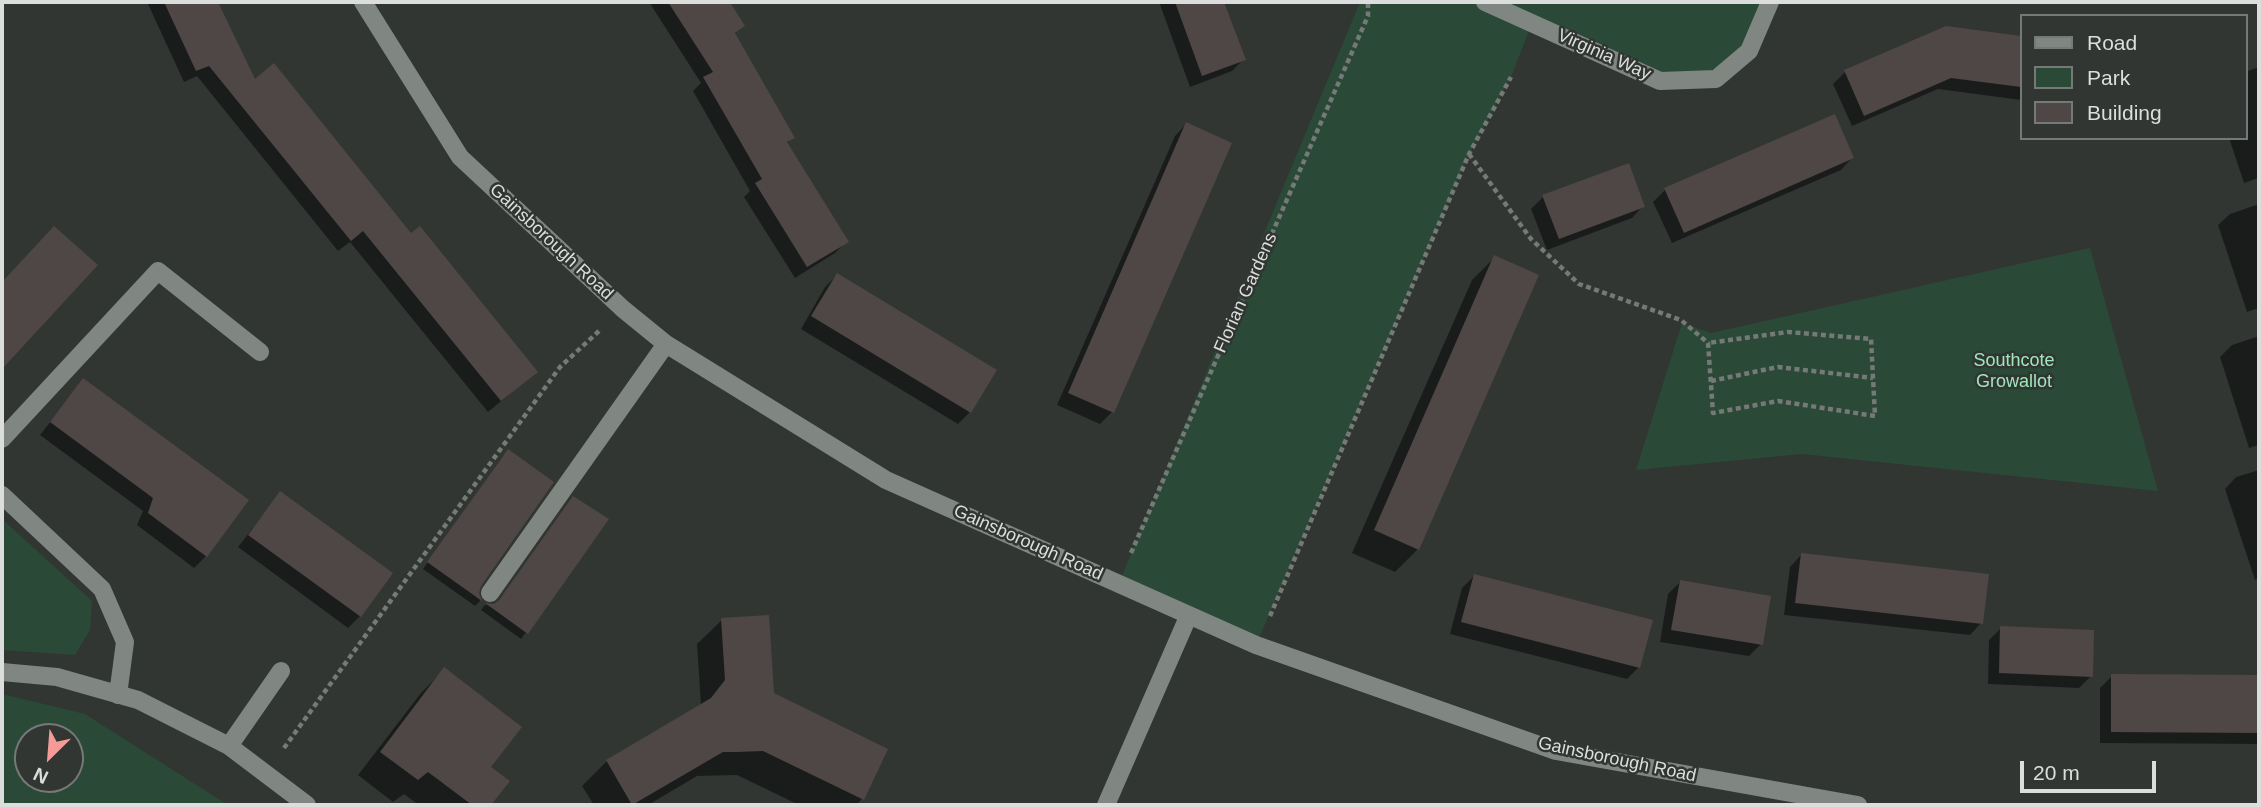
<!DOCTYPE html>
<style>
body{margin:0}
#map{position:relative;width:2261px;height:807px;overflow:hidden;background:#313633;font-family:Helvetica,sans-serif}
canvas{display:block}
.frame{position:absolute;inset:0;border:4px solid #dbdedc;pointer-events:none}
.legend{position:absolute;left:2020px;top:14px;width:228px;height:126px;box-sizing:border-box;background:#313633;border:2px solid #757977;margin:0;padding:9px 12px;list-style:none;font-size:21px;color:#dbdedc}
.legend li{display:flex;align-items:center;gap:14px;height:35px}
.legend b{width:35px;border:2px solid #757977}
.north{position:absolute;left:14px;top:723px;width:70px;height:70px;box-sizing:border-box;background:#313633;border:2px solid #757977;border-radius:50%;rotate:205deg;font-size:19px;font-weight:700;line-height:28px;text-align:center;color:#dbdedc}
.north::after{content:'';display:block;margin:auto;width:24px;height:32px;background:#f59b97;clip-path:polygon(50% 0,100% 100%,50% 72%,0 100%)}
.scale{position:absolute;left:2020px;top:761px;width:136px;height:32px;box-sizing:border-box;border:4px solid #dbdedc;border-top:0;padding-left:9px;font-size:21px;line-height:24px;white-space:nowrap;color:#dbdedc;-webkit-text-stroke:5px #313633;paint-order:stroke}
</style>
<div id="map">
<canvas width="2261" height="807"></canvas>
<div class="frame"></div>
<ul class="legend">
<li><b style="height:9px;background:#808682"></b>Road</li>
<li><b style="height:19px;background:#2b4937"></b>Park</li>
<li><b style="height:19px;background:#4e4746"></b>Building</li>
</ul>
<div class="north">N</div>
<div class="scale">20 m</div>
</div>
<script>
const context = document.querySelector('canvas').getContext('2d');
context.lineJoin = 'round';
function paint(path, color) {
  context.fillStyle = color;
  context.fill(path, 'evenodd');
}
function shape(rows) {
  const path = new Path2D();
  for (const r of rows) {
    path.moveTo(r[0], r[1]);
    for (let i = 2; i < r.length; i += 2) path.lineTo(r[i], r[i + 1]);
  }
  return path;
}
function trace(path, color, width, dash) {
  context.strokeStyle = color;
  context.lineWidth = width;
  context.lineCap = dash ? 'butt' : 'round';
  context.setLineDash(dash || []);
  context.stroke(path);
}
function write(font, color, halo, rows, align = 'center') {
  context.font = font + ' Helvetica,sans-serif';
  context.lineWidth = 5;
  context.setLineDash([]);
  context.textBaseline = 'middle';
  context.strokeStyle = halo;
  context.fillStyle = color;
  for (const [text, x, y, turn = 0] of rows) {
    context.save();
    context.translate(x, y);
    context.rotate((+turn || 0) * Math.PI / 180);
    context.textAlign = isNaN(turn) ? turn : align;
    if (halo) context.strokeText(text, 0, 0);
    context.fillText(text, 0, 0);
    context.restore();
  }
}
const green = shape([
 [1360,2,1770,2,1749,51,1716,79,1660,81,1532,23,1511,77,1469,154,1256,645,1119,583],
 [2090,248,2158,491,1802,454,1636,470,1682,323,1711,333],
 [2,519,92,601,90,630,75,655,2,650],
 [2,694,85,714,228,805,2,805],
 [70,737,70,779,28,779,28,737]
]);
const shadow = shape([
 [147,2,216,2,254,82,411,236,536,372,488,412,350,242,338,251,197,76,184,82],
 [649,2,728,2,743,25,734,35,793,137,786,144,847,241,835,253,795,278,744,197,750,191,693,91,701,83],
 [1159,2,1222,2,1244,59,1232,71,1190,87],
 [1946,27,2021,38,2021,100,1938,89,1852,126,1833,84,1845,72],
 [2259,67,2259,178,2244,183,2229,138,2245,138,2245,72],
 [1186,124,1112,412,1100,424,1057,405,1175,136],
 [1852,158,1841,170,1672,243,1653,202,1665,190],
 [1543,197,1643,206,1632,218,1547,250,1531,209],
 [2259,204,2259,308,2247,312,2218,225,2230,214],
 [1495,257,1418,549,1395,572,1352,553,1472,280],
 [837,275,970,412,958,424,801,329,825,287],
 [2259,336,2259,445,2249,448,2220,357,2232,345],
 [83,380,206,556,194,568,137,525,143,511,40,435],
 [502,457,477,593,480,601,475,606,423,569],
 [2259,470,2259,578,2255,580,2225,489,2236,477],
 [280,493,360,616,348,628,238,547],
 [573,498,607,519,521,639,481,610,485,605,496,604],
 [1801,555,1981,623,1970,635,1784,615,1790,567],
 [1474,576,1639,667,1627,679,1450,634,1462,588],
 [1680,582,1761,644,1749,656,1660,642,1668,594],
 [722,620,772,694,886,750,862,799,856,805,799,805,737,775,697,776,648,805,594,805,582,786,607,761,701,706,697,644],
 [2001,628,2091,676,2079,688,1988,684,1989,640],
 [444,670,489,767,507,781,489,805,419,805,404,794,393,802,358,775,421,693],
 [2112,676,2259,677,2259,744,2100,743,2100,688]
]);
const building = shape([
 [164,2,218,2,255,79,274,63,411,233,420,226,538,372,501,401,363,231,351,241,209,66,196,71],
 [668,2,730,2,745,26,735,33,795,138,787,142,849,242,807,267,755,183,762,179,703,77,713,72],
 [1175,2,1224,2,1246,60,1202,76],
 [1946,26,2021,36,2021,87,1951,78,1864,116,1844,70],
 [1835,114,1854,158,1684,233,1664,188],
 [1186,122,1232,143,1114,413,1068,393],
 [1629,163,1645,207,1559,239,1542,195],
 [54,226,98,265,2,369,2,282],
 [1494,255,1539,275,1419,550,1374,530],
 [837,273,997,370,971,413,811,316],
 [83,378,249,500,207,557,148,513,153,498,50,422],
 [508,449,554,482,481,586,479,593,482,601,427,562],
 [280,491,393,573,361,617,248,535],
 [573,496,609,519,528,634,485,603,494,604,499,600],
 [1801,553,1989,574,1983,624,1795,603],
 [1474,574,1653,620,1640,668,1461,622],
 [1680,580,1771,596,1763,645,1671,630],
 [769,615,774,693,888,749,864,800,763,751,737,752,723,752,632,805,606,760,711,698,725,680,721,618],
 [2000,626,2094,630,2093,677,1999,673],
 [444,667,522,727,491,767,510,781,491,805,472,805,428,772,418,780,380,752],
 [2111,674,2259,675,2259,733,2111,732]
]);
const path = shape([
 [1469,154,1531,239,1579,284,1681,320,1708,343,1713,413,1778,401,1875,416,1871,339,1788,332,1708,343],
 [1711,381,1778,367,1873,378],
 [1131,553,1368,16,1368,2],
 [1270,616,1469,154,1511,77],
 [284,748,560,367,599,331]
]);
const minor = shape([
 [363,2,460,157,623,309,666,344,886,480,1256,645,1556,751,1858,805],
 [1485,2,1660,81,1716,79,1749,51,1770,2],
 [2,439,158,271,260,352],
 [2,495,102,589,125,642,118,695],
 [490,593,666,344],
 [2,672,57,677,138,700,229,746,307,805],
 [229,746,281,671],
 [1106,805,1188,617]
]);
const streetNames = [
 ["Virginia Way",1604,55,24],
 ["Gainsborough Road",551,242,43],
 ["Florian Gardens",1246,293,-66],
 ["Gainsborough Road",1028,543,24],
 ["Gainsborough Road",1617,760,12]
];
const parkNames = [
 ["Southcote",2014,361],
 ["Growallot",2014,382]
];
paint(green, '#2b4937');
paint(shadow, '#0007');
paint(building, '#4e4746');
trace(path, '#757977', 4.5, [5, 3.5]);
trace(minor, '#808682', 18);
write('18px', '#dbdedc', '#313633', streetNames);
write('18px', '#9ee7b9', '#313633', parkNames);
</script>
